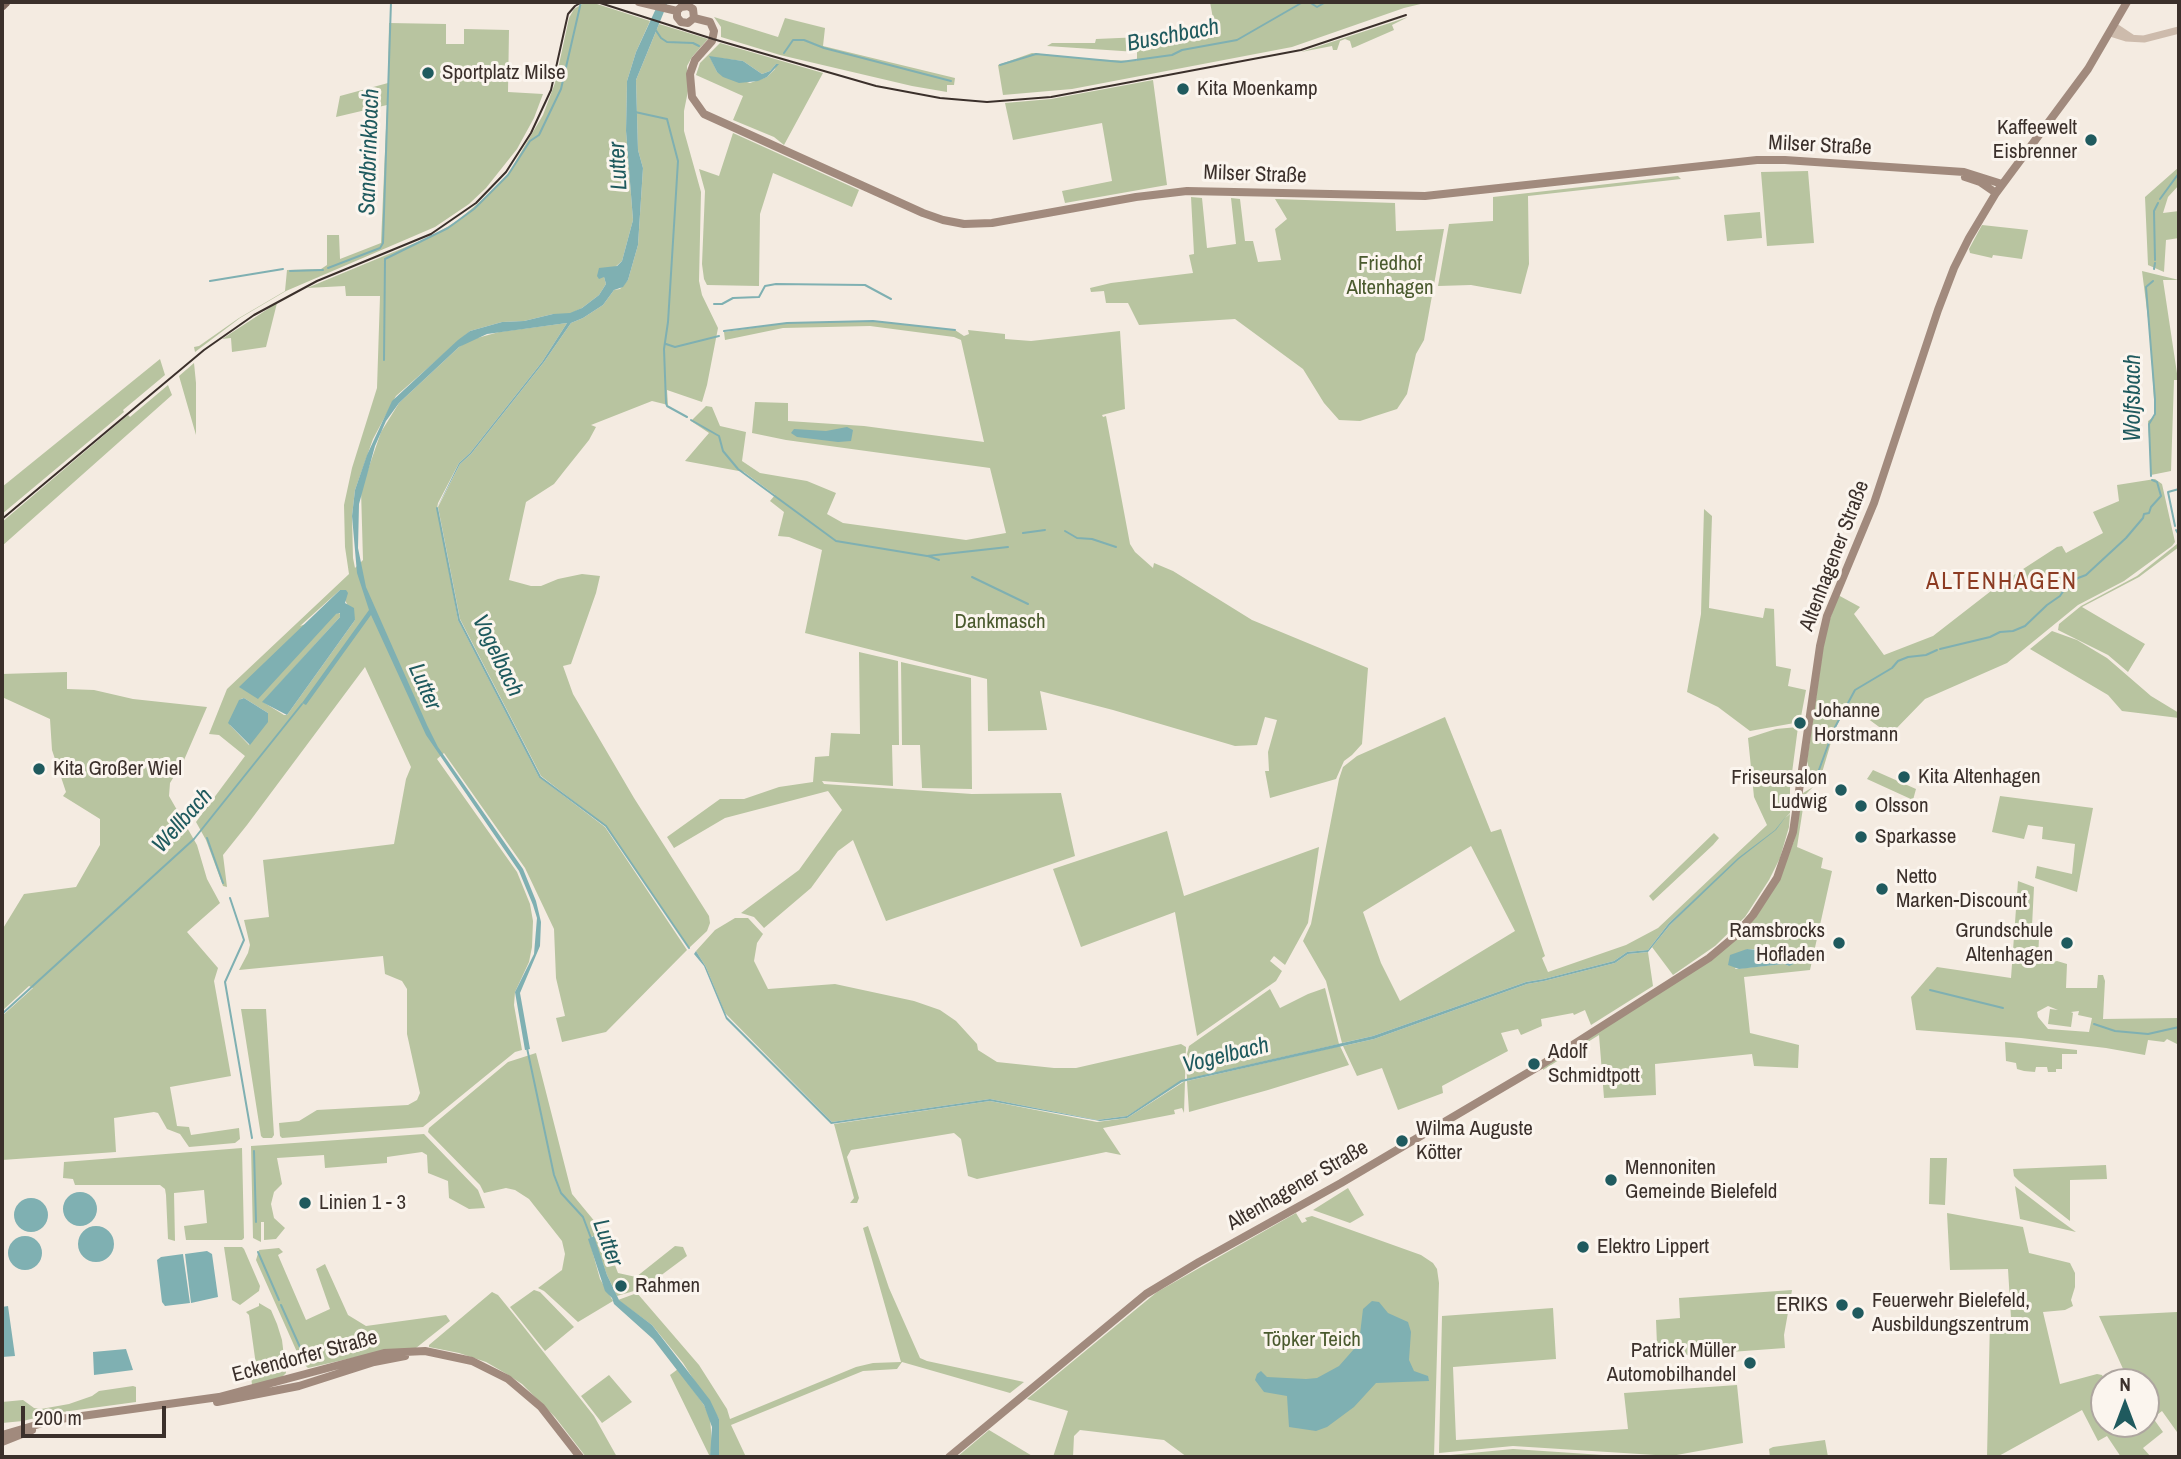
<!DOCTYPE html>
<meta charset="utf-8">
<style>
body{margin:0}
#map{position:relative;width:2181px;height:1459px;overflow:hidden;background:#f4ebe1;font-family:"Archivo Narrow",sans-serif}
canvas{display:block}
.frame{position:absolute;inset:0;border:4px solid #3b302b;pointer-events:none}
.north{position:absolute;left:2090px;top:1368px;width:70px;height:70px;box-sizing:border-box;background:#fbf5ee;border:2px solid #aea6a0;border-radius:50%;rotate:0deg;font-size:19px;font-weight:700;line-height:28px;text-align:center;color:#3b302b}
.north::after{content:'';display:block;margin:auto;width:24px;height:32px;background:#1f5a5e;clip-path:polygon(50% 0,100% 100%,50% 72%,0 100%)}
.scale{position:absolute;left:21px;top:1406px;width:145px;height:32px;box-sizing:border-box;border:4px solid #3b302b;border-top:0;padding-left:9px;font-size:21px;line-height:24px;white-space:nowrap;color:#3b302b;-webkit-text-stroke:5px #fbf5ee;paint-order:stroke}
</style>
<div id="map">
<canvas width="2181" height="1459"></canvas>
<div class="frame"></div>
<div class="north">N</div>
<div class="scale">200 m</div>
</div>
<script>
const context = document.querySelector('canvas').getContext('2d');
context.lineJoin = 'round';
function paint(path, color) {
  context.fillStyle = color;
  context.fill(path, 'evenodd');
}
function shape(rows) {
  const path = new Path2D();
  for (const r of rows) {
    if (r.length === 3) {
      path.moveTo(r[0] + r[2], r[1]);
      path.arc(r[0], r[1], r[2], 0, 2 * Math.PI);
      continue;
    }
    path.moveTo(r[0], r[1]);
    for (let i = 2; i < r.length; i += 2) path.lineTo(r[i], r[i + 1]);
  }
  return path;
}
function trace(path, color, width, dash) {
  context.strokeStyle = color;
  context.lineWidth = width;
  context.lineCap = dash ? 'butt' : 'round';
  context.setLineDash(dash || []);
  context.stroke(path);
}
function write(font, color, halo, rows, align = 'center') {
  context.font = font + ' "Archivo Narrow",sans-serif';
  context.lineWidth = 6;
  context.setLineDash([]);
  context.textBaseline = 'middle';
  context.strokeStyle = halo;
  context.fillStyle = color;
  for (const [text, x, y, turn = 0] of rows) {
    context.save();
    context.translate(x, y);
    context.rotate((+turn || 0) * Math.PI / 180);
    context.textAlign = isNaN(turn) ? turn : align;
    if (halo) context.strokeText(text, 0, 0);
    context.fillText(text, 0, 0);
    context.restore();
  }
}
const green = shape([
 [1210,2,1429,2,1404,8,1292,47,1072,89,1003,95,998,65,1032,53,1085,59,1137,61,1137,52,1047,46,1052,43,1095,43,1096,39,1142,37,1214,24],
 [584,3,597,4,650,21,636,52,627,81,626,131,633,220,622,261,604,277,606,284,599,295,582,308,570,314,553,314,524,321,502,322,470,331,396,396,373,439,355,490,352,516,353,558,355,568,363,560,361,490,381,432,399,403,459,347,470,340,499,332,567,323,542,362,470,453,459,463,438,503,437,508,453,592,458,620,539,777,605,827,687,950,606,1032,562,1042,556,1018,565,1016,556,978,554,929,525,868,444,753,437,759,517,872,530,904,533,921,532,947,529,962,515,992,514,1005,522,1050,515,1052,423,1127,282,1138,280,1136,279,1123,299,1121,317,1110,408,1105,417,1100,420,1093,407,1034,407,989,402,981,385,974,383,956,239,970,248,953,250,945,244,920,269,917,263,860,394,844,406,779,411,767,365,667,247,825,223,855,227,887,223,886,206,840,196,822,245,756,219,735,209,734,227,689,349,574,345,547,344,505,352,468,377,388,380,296,346,296,345,286,307,288,432,236,457,221,488,195,508,174,543,115,555,83,569,18,574,9],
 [340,590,355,620,287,715,284,715,263,702,340,617,341,614,338,613,300,626],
 [244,698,268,713,249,745,230,725,241,699],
 [714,17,778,37,785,18,825,28,823,46,955,78,954,85,947,85,947,92,912,86,780,55,721,37,721,27],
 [1408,17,1392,25,1394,30,1355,47,1352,48,1350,41,1345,39,1340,41,1337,50,1333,50,1332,46,1301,52],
 [389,23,446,24,446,44,464,44,464,29,509,30,508,92,543,94,534,118,517,149,486,188,469,204,435,227,286,291,240,318,195,352,194,347,199,346,239,318,285,291,287,270,321,269,327,265,327,235,339,235,340,259,381,243,387,105,336,117,340,96,388,83],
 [659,24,708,39,692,57,687,66,688,91,684,111,684,131,701,192,699,281,702,295,718,328,707,385,702,402,667,390,668,405,652,401,591,425,596,427,589,440,565,470,554,484,526,502,509,580,531,586,541,586,558,579,582,574,600,576,596,593,571,664,563,666,573,694,634,798,709,916,710,923,707,931,689,948,606,826,541,776,460,619,438,507,460,464,471,454,544,362,571,323,583,318,603,305,614,290,620,289,628,280,638,245,643,168,638,150,636,80],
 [720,43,823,73,784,145,774,137,733,120,743,96,696,75,700,63],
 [710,57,743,61,762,74,770,71,776,64,775,69,767,77,750,83,717,72],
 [1153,80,1167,185,1065,203,1062,191,1112,181,1102,123,1013,140,1005,103,1051,99],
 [733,133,859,190,852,207,773,173,760,214,759,286,707,285,704,279,702,264,705,191,699,169,719,176],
 [2179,167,2179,185,2168,197,2163,213,2179,211,2179,238,2166,240,2164,272,2148,265,2145,197],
 [1808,171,1814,243,1767,246,1761,172],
 [1678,176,1681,179,1528,196,1529,264,1521,294,1471,285,1438,286,1449,224,1493,221,1493,197],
 [1191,197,1202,198,1207,248,1236,244,1231,198,1240,199,1245,241,1253,241,1258,262,1281,260,1275,229,1287,219,1275,199,1395,203,1396,231,1444,229,1424,340,1416,354,1407,394,1397,409,1360,421,1339,420,1324,403,1303,369,1235,319,1139,325,1128,303,1106,303,1104,291,1091,292,1090,288,1111,283,1193,273,1189,255,1194,254],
 [1760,212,1762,238,1727,241,1724,215],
 [1982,225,2028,230,2022,259,1993,255,1992,258,1970,253,1969,249],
 [2142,271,2179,280,2163,280,2178,380,2174,380,2171,471,2151,475,2148,421,2155,416,2150,334],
 [277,303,266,347,232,352,231,338,222,339],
 [873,321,955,330,964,336,969,334,968,330,1005,334,1005,339,1031,341,1120,331,1125,409,1102,415,1103,417,1106,416,1130,544,1135,552,1153,568,1154,563,1173,571,1252,620,1368,668,1362,744,1352,755,1344,761,1336,779,1270,798,1265,771,1269,771,1268,752,1277,720,1265,717,1257,745,1235,746,1113,710,1040,691,1047,730,988,731,987,679,805,633,822,550,789,537,778,536,784,512,770,501,775,495,744,472,685,461,709,433,691,421,706,406,712,407,720,426,746,432,742,461,760,473,807,481,836,493,827,514,843,523,966,540,1006,533,990,468,786,440,752,433,755,402,788,403,788,421,864,426,984,442,961,340,954,337,870,326,783,328,725,340,724,332,787,323],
 [160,359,165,375,123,410,124,412,2,514,2,487],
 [194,363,196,383,196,435,179,376],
 [168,385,172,395,2,546,2,522,128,415,130,417],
 [2155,479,2162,484,2175,542,2172,546,2124,581,2078,605,2007,663,1925,699,1890,735,1867,718,1846,707,1835,729,1821,776,1818,779,1810,773,1807,761,1825,634,1838,595,1860,607,1854,614,1884,655,1933,636,2000,584,2057,547,2062,546,2066,553,2103,533,2093,512,2119,501,2117,485],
 [1704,509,1712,516,1709,608,1763,618,1765,608,1774,609,1776,666,1791,669,1788,686,1806,690,1800,722,1750,731,1718,707,1687,692,1701,614],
 [2177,544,2179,547,2139,577,2082,607,2145,644,2128,672,2108,655,2058,630,2059,624,2081,606,2137,576],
 [2052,631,2077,640,2107,658,2151,696,2179,713,2179,718,2122,711,2108,695,2030,649],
 [859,652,898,661,899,745,892,745,893,786,822,781,824,784,972,794,1061,793,1075,856,886,921,853,840,838,851,811,888,764,928,754,917,741,913,799,870,842,810,828,791,725,818,674,848,667,837,720,799,744,799,779,787,813,782,815,757,829,756,831,733,860,734],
 [901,662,971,678,972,789,922,788,920,745,902,745],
 [67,672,67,689,94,690,133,699,207,707,184,760,170,783,169,796,197,845,207,879,220,903,187,932,218,968,214,981,231,1076,170,1087,177,1126,189,1127,191,1135,239,1128,240,1139,235,1143,189,1147,180,1134,167,1129,158,1113,154,1112,114,1118,116,1152,2,1160,2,1016,33,988,29,986,2,1011,2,930,24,894,76,887,100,845,100,819,63,796,66,792,52,750,50,719,2,697,2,674],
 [1445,717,1491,832,1501,829,1545,956,1542,958,1548,972,1626,945,1658,928,1767,825,1754,797,1748,738,1776,729,1798,727,1790,788,1790,813,1785,818,1790,814,1789,827,1780,858,1769,880,1745,917,1715,946,1673,975,1652,947,1670,925,1707,888,1669,923,1648,950,1627,952,1614,961,1544,979,1526,982,1373,1036,1342,1043,1326,981,1303,941,1311,924,1339,779,1343,767,1357,756],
 [1471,846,1515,931,1400,1001,1381,963,1363,912],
 [1873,770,1916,789,1913,800,1867,779],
 [1813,787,1805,795,1797,847,1823,858,1821,868,1832,871,1810,970,1744,977,1750,1033,1799,1045,1798,1068,1754,1066,1752,1054,1655,1064,1656,1095,1604,1098,1599,1035,1543,1070,1543,1068,1707,962,1779,879,1794,841,1803,793],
 [1747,949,1776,950,1793,955,1789,966,1784,964,1735,969],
 [2000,796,2093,808,2077,892,2035,878,2037,866,2072,874,2075,844,2042,839,2043,827,2028,825,2024,839,1992,832],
 [1167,831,1184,896,1319,847,1308,923,1285,965,1274,956,1270,961,1282,971,1276,981,1197,1036,1175,912,1081,947,1053,869],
 [1714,833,1719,838,1713,845,1653,901,1649,896],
 [2018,881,2034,887,2032,926,2035,927,2035,937,2039,937,2038,961,2046,964,2057,961,2067,964,2066,988,2097,988,2098,975,2103,975,2105,981,2103,1019,2179,1018,2179,1045,2167,1039,2164,1042,2148,1040,2145,1055,2106,1048,2021,1038,1916,1030,1911,997,1937,967,2011,978],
 [2048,1006,2058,1010,2050,1009,2048,1024,2071,1027,2073,1013,2071,1012,2079,1011,2078,1015,2092,1018,2089,1032,2048,1029,2038,1017,2037,1012],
 [735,918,748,918,763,934,757,943,754,961,768,989,835,984,914,1001,940,1010,956,1021,977,1044,978,1050,997,1062,1054,1068,1076,1068,1181,1044,1186,1047,1185,1079,1127,1116,1097,1120,990,1099,832,1122,725,1013,706,967,696,951,715,930],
 [1648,952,1653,986,1591,1025,1585,1010,1574,1015,1573,1013,1541,1019,1542,1026,1521,1035,1518,1029,1501,1033,1508,1051,1442,1086,1443,1093,1398,1110,1382,1068,1357,1076,1343,1046,1374,1039,1527,984,1544,981,1615,963,1628,954],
 [1325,988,1339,1044,1187,1079,1186,1058,1189,1046,1270,989,1280,1008,1308,994],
 [241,1009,266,1009,274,1135,272,1138,263,1138,261,1136],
 [2005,1042,2077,1050,2077,1054,2062,1054,2062,1069,2056,1069,2056,1072,2048,1072,2047,1067,2036,1067,2035,1072,2024,1071,2017,1069,2016,1063,2006,1061],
 [1340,1046,1349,1065,1268,1090,1189,1112,1187,1081],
 [536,1053,572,1194,601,1229,618,1273,636,1277,675,1246,683,1247,687,1256,644,1288,617,1296,607,1275,593,1236,589,1239,600,1279,613,1301,578,1322,544,1291,538,1288,562,1270,565,1254,562,1241,529,1199,515,1190,506,1188,484,1193,480,1185,428,1132,429,1128,508,1062],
 [1185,1081,1184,1113,1182,1108,1174,1110,1175,1114,1103,1128,1121,1155,1106,1152,977,1179,968,1176,961,1139,954,1133,851,1150,847,1157,859,1198,857,1203,850,1203,854,1198,834,1124,990,1101,1097,1122,1127,1118],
 [424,1134,478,1190,485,1208,469,1209,449,1198,448,1181,428,1173,427,1155,422,1152,387,1157,387,1163,325,1168,324,1155,277,1158,282,1184,274,1192,271,1204,274,1218,285,1228,276,1239,264,1240,264,1222,261,1222,261,1242,253,1238,251,1146],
 [242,1148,244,1238,242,1240,186,1240,184,1226,207,1223,204,1190,174,1193,175,1241,168,1239,166,1195,165,1189,160,1185,75,1185,73,1179,63,1178,64,1162],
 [1930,1158,1947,1158,1945,1205,1929,1204],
 [2106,1165,2107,1179,2070,1180,2070,1221,2019,1181,2014,1176,2013,1169],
 [2015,1186,2054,1216,2076,1232,2020,1219],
 [1348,1188,1364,1215,1350,1223,1313,1210],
 [1296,1213,1302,1223,1307,1221,1305,1218,1312,1216,1421,1255,1433,1263,1437,1269,1439,1283,1434,1457,1187,1457,1164,1440,1080,1430,1074,1436,1073,1457,1053,1457,1068,1411,1027,1399,1157,1292],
 [1947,1213,2023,1227,2029,1253,2070,1263,2075,1273,2075,1287,2071,1300,2073,1306,2065,1310,2043,1312,2060,1384,2097,1374,2102,1375,2106,1382,2104,1382,2104,1424,2146,1424,2146,1382,2129,1382,2099,1316,2177,1312,2179,1323,2179,1431,2177,1432,2162,1411,2153,1418,2163,1432,2143,1448,2151,1457,2121,1457,2107,1436,2098,1441,2082,1410,1997,1457,1987,1457,1990,1319,2011,1318,2008,1269,1950,1270],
 [868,1226,889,1288,920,1358,927,1361,1024,1382,1010,1393,902,1362,897,1369,863,1371,731,1425,746,1457,719,1457,719,1419,683,1363,652,1325,618,1300,637,1293,699,1365,727,1409,730,1419,856,1367,873,1363,901,1362,863,1228],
 [224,1247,242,1247,244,1249,260,1286,259,1291,240,1305,232,1300],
 [279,1248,283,1252,278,1255,306,1320,330,1309,316,1269,325,1264,348,1315,366,1326,446,1315,450,1321,416,1348,387,1350,308,1368,301,1361,256,1260,259,1250],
 [534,1290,540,1292,574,1327,545,1351,510,1307],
 [1792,1290,1784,1335,1785,1348,1649,1358,1649,1346,1657,1345,1656,1320,1680,1318,1679,1298],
 [492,1292,498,1295,519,1321,594,1416,617,1457,586,1457,555,1417,522,1384,505,1373,486,1362,459,1353,429,1347,429,1345],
 [259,1303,271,1310,277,1324,282,1340,286,1373,282,1377,252,1385,250,1366,256,1365,249,1315,246,1312,259,1306],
 [1553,1308,1556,1359,1453,1367,1456,1440,1628,1429,1624,1393,1737,1385,1743,1443,1671,1456,1513,1446,1439,1453,1442,1316],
 [678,1369,704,1405,710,1418,712,1443,710,1457,670,1375],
 [609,1375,632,1402,602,1423,581,1396],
 [133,1386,136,1387,136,1402,55,1413,23,1421,2,1423,2,1402,23,1400,34,1408,41,1409,69,1404,92,1396,99,1391],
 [989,1430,1034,1457,957,1457],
 [1825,1440,1828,1457,1770,1457,1769,1449,1773,1447],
 [1513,1449,1633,1457,1440,1456]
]);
const water = shape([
 [659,2,668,2,636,80,638,150,643,168,638,245,628,280,623,287,614,290,603,305,583,318,571,323,544,362,471,454,460,464,437,508,459,463,470,453,542,362,567,323,487,334,459,347,399,403,386,421,375,446,359,504,358,548,366,587,427,725,438,747,523,869,536,901,541,922,540,946,520,993,530,1049,525,1050,515,992,534,954,537,918,533,905,519,871,426,735,371,615,306,705,302,703,369,610,357,573,352,516,355,490,367,455,392,401,458,340,470,331,502,322,524,321,553,314,570,313,582,308,599,295,606,284,604,277,599,279,597,276,599,268,617,266,622,261,633,220,626,131,627,81,636,52],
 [709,56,743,61,762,74,770,71,776,64,779,64,767,77,758,81,739,83,723,77,717,72],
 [847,427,853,430,851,441,838,442,797,437,791,433,794,429,826,431],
 [340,590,346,590,348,593,345,603,354,608,355,620,287,715,262,702,340,617,340,613,336,614,258,699,239,687],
 [244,698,268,713,268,722,250,745,228,723,239,700],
 [1787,815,1776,830,1739,859,1670,925,1648,952,1628,954,1615,963,1544,981,1527,984,1374,1039,1182,1082,1127,1118,1100,1121,990,1101,831,1124,726,1019,704,966,694,954,696,951,706,967,727,1017,832,1122,990,1099,1097,1120,1127,1116,1181,1080,1373,1036,1526,982,1544,979,1614,961,1627,952,1648,950,1669,923,1738,858,1775,830],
 [1747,949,1786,952,1793,955,1796,963,1789,966,1784,964,1739,969,1728,965,1730,955],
 [80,1209,17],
 [31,1215,17],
 [96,1244,18],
 [25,1253,17],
 [594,1236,607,1275,619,1300,652,1325,710,1400,719,1419,719,1457,710,1457,712,1427,704,1405,653,1339,614,1304,612,1298,605,1291,588,1239],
 [207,1251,212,1254,218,1297,191,1303,185,1254],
 [183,1254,190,1303,165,1306,162,1302,157,1260,161,1257],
 [1372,1301,1379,1302,1388,1313,1408,1322,1411,1332,1409,1360,1414,1371,1428,1376,1429,1381,1376,1383,1354,1407,1327,1427,1316,1431,1289,1427,1287,1396,1264,1392,1255,1380,1257,1374,1261,1371,1267,1377,1306,1379,1317,1378,1339,1366,1354,1349,1360,1334,1363,1309],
 [8,1306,15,1356,2,1357,2,1307],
 [126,1349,133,1370,94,1375,93,1352]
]);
const stream = shape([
 [1309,2,1317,7,1326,2],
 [655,29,661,38,667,42,693,43,699,46],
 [784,53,793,40,804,40,824,48,951,81],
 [1000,65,1036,54,1121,62,1172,55,1182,50,1237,40,1303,2],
 [635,112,667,119,678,161,668,322,664,349,666,403,667,406,687,417],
 [2160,199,2179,173],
 [2155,260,2154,211,2158,203],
 [328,268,380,248,383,243,391,2],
 [2154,269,2155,263],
 [290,271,323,270],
 [210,281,283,269],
 [714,304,722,304,733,298,759,297,765,286,776,284,865,285,891,299],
 [724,331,787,323,873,321,955,330],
 [666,344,675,347,719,336],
 [384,360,385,259,448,228,474,209,508,175,530,141,539,135,561,89,581,2],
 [691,420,719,436,723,451,738,469,836,541,927,556,1008,547],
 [2151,476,2149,424,2155,414,2155,399,2146,287,2153,281],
 [437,508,459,620,540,777,606,826,689,948],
 [2175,526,2168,492,2179,489],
 [2176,530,2179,535],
 [1065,531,1077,538,1092,539,1116,547],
 [1023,533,1045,530],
 [928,556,939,560],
 [972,577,1028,604],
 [1940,649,1990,637,2000,632,2013,631,2025,626,2047,605,2060,596,2064,590,2070,588,2078,578,2086,575,2126,538,2143,518,2144,514,2149,513,2151,507,2161,496,2157,482,2152,480],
 [1816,778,1834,729,1855,690,1892,668,1898,661,1908,657,1926,655,1937,650],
 [207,838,223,883],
 [230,898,244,940,225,982,252,1138],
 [1930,990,2003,1008],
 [2,1014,194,839,302,704],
 [2094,1024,2115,1031,2148,1034,2179,1027],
 [527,1048,554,1175,561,1193,583,1217,591,1238],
 [254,1151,256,1222],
 [258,1252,279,1300],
 [281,1305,304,1356]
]);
const tertiary = shape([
 [2114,26,2132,38],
 [2110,33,2126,38,2144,39,2179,30]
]);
const secondary = shape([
 [639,2,677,11],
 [677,11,681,7,688,6,693,9,694,18],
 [677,11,677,17,681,22,688,23,694,18],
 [694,18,710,22,714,31,712,41,695,60,690,74,692,97,704,114,923,213,943,220,964,224,992,223,1136,197,1187,191,1425,196,1757,160,1785,160,1964,172,2002,184],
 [1965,177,1980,182,1996,193],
 [217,1402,299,1386,374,1362,405,1356],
 [2,1435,53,1420,219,1397,384,1353,425,1351,472,1361,508,1379,541,1407,580,1457],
 [2,1442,32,1430],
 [949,1457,1146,1294,1199,1262,1341,1183,1541,1065,1709,958,1734,937,1753,915,1777,878,1793,832,1820,646,1827,616,1874,503,1938,310,1954,268,1969,238,1996,193,2088,69,2127,2]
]);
const primary = shape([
 [2,6,6,2]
]);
const tram = shape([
 [597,2,713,39,876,86,940,98,987,102,1051,97,1301,50,1406,15],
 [2,519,204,350,254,315,317,281,431,234,476,203,506,172,531,133,551,90,568,14,575,6,582,2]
]);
const markers = [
 [428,73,7,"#1f5a5e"],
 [1183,89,7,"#1f5a5e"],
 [2091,140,7,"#1f5a5e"],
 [1800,723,7,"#1f5a5e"],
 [39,769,7,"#1f5a5e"],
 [1904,777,7,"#1f5a5e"],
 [1841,790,7,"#1f5a5e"],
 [1861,806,7,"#1f5a5e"],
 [1861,837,7,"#1f5a5e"],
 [1882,889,7,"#1f5a5e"],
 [1839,943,7,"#1f5a5e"],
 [2067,943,7,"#1f5a5e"],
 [1534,1064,7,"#1f5a5e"],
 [1402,1141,7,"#1f5a5e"],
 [1611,1180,7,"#1f5a5e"],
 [305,1203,7,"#1f5a5e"],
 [1583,1247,7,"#1f5a5e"],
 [621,1286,7,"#1f5a5e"],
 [1842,1305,7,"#1f5a5e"],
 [1858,1313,7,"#1f5a5e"],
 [1750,1363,7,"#1f5a5e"]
];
const poiNames = [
 ["Sportplatz Milse",442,73],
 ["Kita Moenkamp",1197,89],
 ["Kaffeewelt",2077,128,"right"],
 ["Eisbrenner",2077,152,"right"],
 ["Johanne",1814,711],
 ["Horstmann",1814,735],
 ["Kita Großer Wiel",53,769],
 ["Kita Altenhagen",1918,777],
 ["Friseursalon",1827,778,"right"],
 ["Ludwig",1827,802,"right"],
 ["Olsson",1875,806],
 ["Sparkasse",1875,837],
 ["Netto",1896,877],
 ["Marken-Discount",1896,901],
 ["Ramsbrocks",1825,931,"right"],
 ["Hofladen",1825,955,"right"],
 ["Grundschule",2053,931,"right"],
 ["Altenhagen",2053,955,"right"],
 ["Adolf",1548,1052],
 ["Schmidtpott",1548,1076],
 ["Wilma Auguste",1416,1129],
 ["Kötter",1416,1153],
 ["Mennoniten",1625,1168],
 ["Gemeinde Bielefeld",1625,1192],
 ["Linien 1 - 3",319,1203],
 ["Elektro Lippert",1597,1247],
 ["Rahmen",635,1286],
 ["Feuerwehr Bielefeld,",1872,1301],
 ["Ausbildungszentrum",1872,1325],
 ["ERIKS",1828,1305,"right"],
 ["Patrick Müller",1736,1351,"right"],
 ["Automobilhandel",1736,1375,"right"]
];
const streetNames = [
 ["Milser Straße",1820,146,3],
 ["Milser Straße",1255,175,2],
 ["Altenhagener Straße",1835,556,-69],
 ["Altenhagener Straße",1298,1186,-30],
 ["Eckendorfer Straße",305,1357,-15]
];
const parkNames = [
 ["Friedhof",1390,264],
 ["Altenhagen",1390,288],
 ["Dankmasch",1000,622],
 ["Töpker Teich",1312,1340]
];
const waterNames = [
 ["Buschbach",1173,36,-11],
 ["Sandbrinkbach",370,152,-88],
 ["Lutter",619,166,-93],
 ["Wolfsbach",2134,398,-90],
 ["Vogelbach",497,656,64],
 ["Lutter",424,687,66],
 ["Wellbach",183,821,-48],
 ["Vogelbach",1226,1056,-14],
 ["Lutter",607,1243,70]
];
const quarterNames = [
 ["ALTENHAGEN",2002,583]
];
paint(green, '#b8c4a0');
paint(water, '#7fb0b2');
trace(stream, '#7fb0b2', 2);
trace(tertiary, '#cdbbac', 7);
trace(secondary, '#a18a7d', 8);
trace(primary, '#7d675c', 9);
trace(tram, '#3b302b', 2);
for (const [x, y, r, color] of markers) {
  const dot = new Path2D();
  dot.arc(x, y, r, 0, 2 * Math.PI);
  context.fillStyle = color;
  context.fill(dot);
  trace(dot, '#fbf5ee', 2.5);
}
write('21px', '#3b302b', '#fbf5ee', poiNames, 'left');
write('21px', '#3b302b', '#fbf5ee', streetNames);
write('21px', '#4a5a2e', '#fbf5ee', parkNames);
write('italic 23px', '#1f5a5e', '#fbf5ee', waterNames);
context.letterSpacing = '2px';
write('24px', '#8c3b22', '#fbf5ee', quarterNames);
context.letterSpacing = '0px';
</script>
